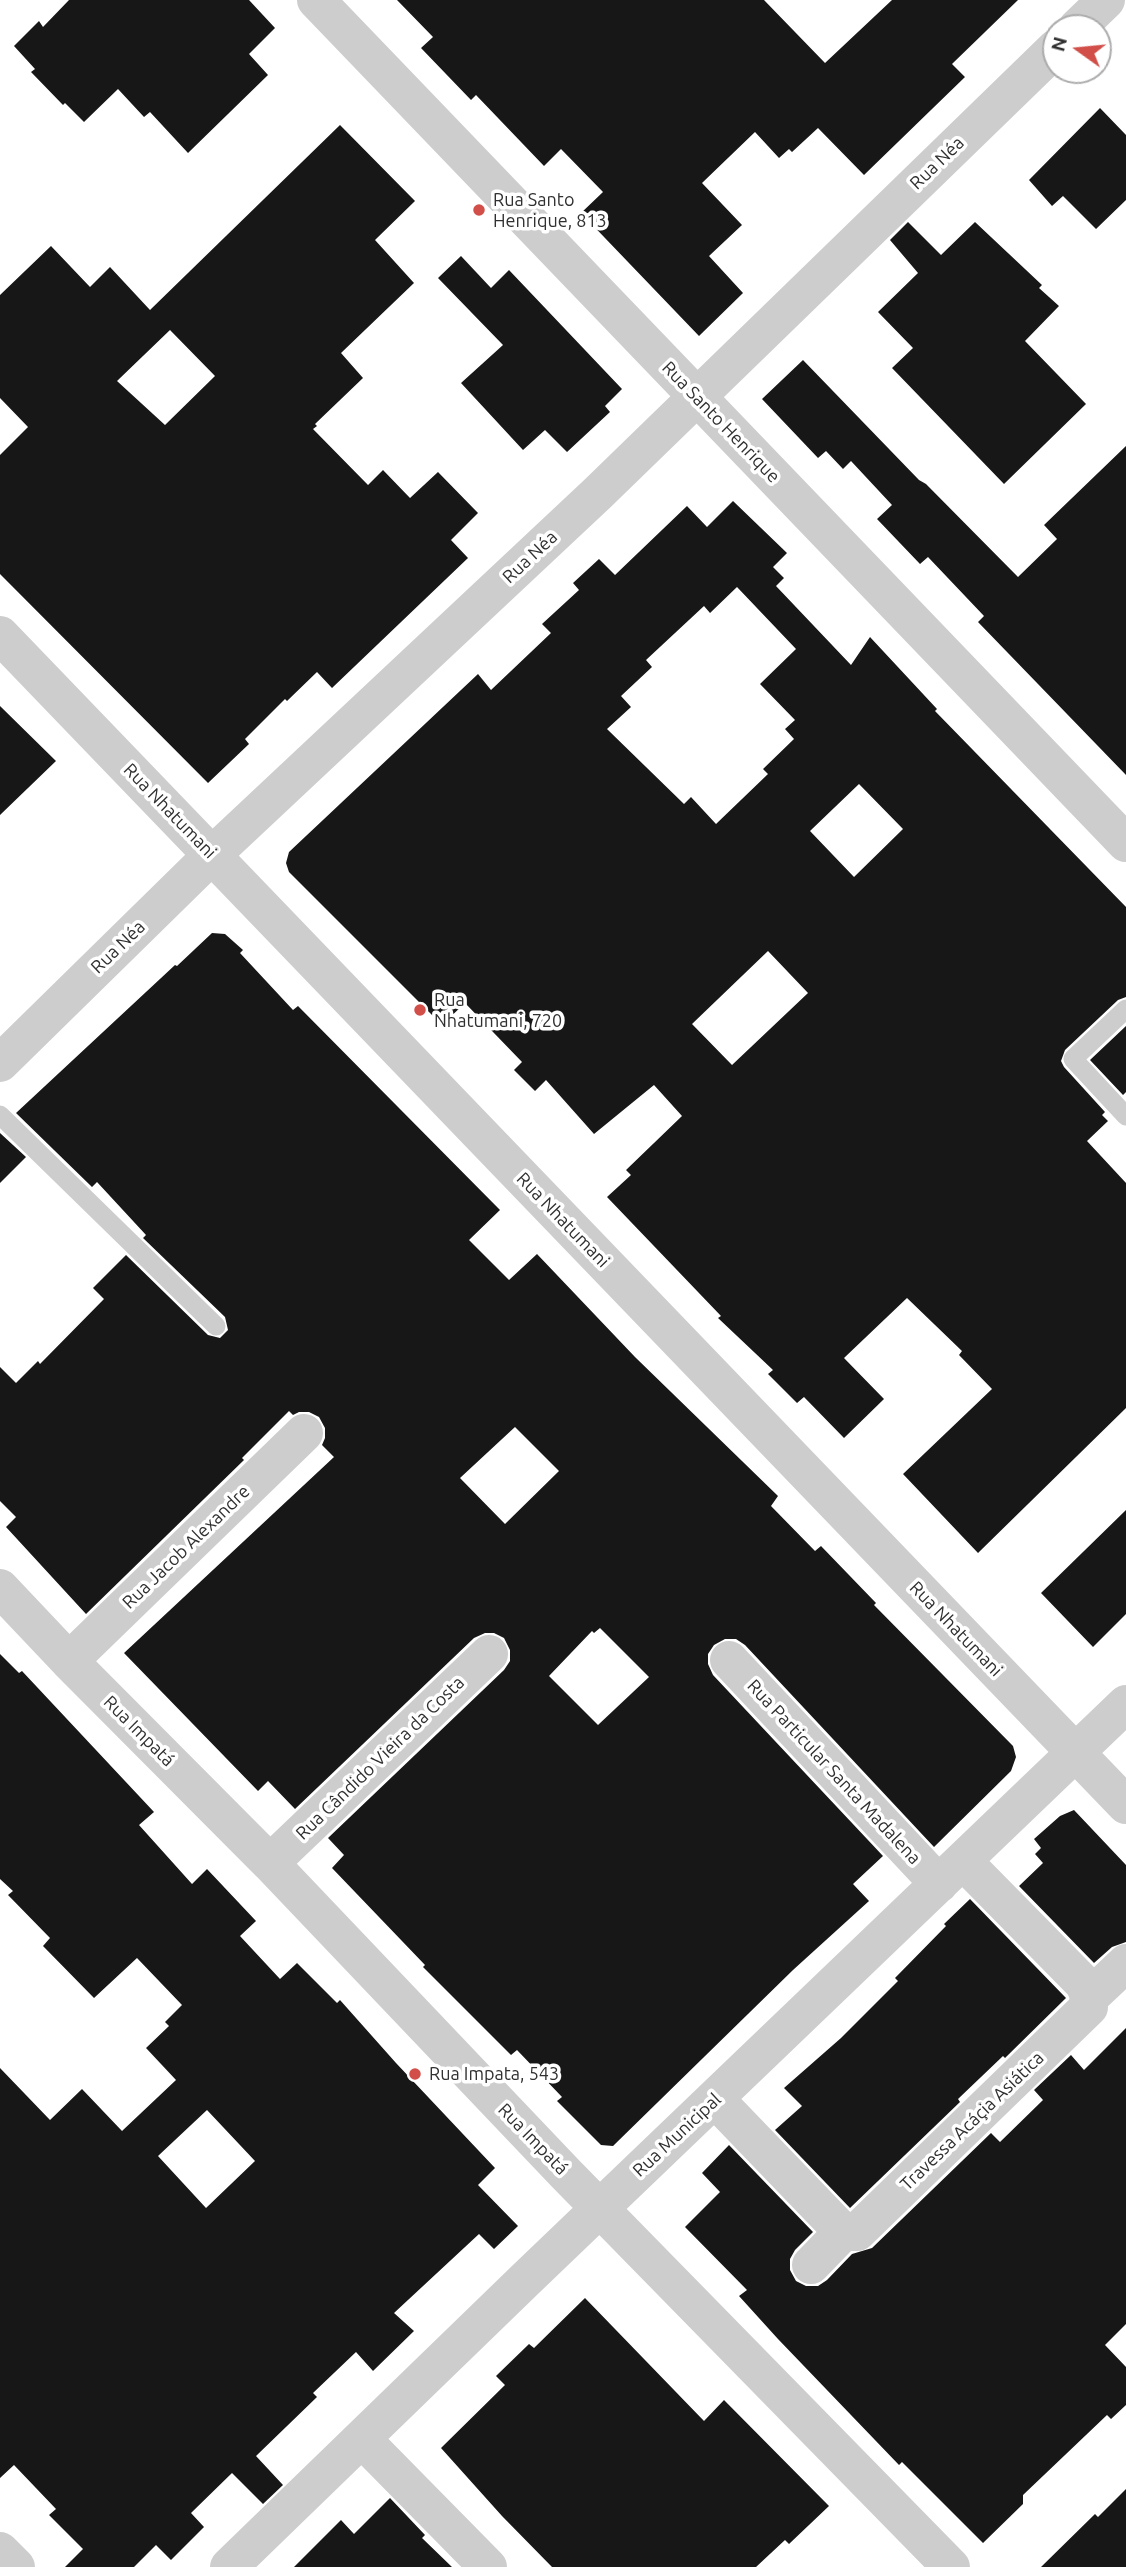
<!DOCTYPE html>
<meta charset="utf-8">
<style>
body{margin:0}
#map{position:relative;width:1126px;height:2567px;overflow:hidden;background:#fff;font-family:Ubuntu,sans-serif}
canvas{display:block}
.north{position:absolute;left:1042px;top:14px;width:70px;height:70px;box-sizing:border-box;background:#fff;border:2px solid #acacac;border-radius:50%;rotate:285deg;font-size:19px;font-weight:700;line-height:28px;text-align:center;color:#303030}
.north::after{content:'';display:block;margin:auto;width:24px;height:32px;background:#d14e49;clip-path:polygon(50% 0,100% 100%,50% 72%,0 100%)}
</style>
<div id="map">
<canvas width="1126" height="2567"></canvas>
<div class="north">N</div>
</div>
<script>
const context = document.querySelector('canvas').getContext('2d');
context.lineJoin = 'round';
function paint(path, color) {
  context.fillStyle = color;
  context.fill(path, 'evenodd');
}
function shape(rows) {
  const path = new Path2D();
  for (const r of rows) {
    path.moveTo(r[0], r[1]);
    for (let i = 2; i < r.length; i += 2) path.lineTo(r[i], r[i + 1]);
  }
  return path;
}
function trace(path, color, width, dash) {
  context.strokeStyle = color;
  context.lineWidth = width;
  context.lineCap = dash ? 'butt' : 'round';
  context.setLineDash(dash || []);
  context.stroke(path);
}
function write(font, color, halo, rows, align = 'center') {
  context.font = font + ' Ubuntu,sans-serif';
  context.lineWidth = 7;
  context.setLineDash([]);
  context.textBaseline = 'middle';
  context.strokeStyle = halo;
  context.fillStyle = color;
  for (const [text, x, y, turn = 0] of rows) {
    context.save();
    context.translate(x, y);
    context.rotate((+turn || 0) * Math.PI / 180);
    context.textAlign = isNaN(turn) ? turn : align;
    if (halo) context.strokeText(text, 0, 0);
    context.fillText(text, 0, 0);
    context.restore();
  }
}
const building = shape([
 [69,0,249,0,275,28,249,54,268,75,188,153,150,112,144,117,118,89,84,122,65,103,63,105,31,72,35,69,14,46,39,21,43,27],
 [397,0,764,0,825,63,892,0,1018,0,952,64,965,77,864,175,818,128,792,152,789,149,779,158,755,132,702,183,742,225,709,256,743,293,699,336,581,213,603,192,561,149,544,166,476,95,471,100,421,48,433,37],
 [1100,108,1126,135,1126,200,1096,229,1063,196,1052,206,1029,180],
 [340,125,415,201,375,240,414,283,341,353,363,378,315,424,317,426,313,429,368,485,383,470,410,498,438,472,478,513,451,540,468,558,332,688,317,672,287,701,285,699,245,739,249,744,208,783,0,574,0,455,28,427,0,398,0,295,51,246,90,287,110,267,150,310],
 [170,330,215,376,165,425,117,381],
 [908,222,941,255,975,222,1042,285,1039,288,1059,306,1025,341,1086,404,1004,484,892,368,913,348,878,312,918,273,890,240],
 [461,256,491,288,509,270,622,389,605,406,610,412,567,452,545,430,523,450,461,383,503,345,438,278],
 [803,360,919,480,926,484,1018,577,1057,539,1044,525,1126,446,1126,775,978,622,984,616,928,557,920,564,877,519,892,505,851,461,843,469,826,451,818,458,762,399],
 [733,501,787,553,773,567,784,578,776,586,851,665,870,637,937,709,935,711,1126,907,1126,997,1118,1000,1065,1050,1061,1061,1064,1067,1105,1112,1102,1115,1108,1121,1087,1141,1126,1183,1126,1408,978,1553,903,1474,992,1389,959,1355,962,1351,907,1298,844,1358,884,1399,844,1438,804,1397,797,1403,768,1374,773,1370,718,1318,721,1316,607,1197,631,1175,626,1170,682,1116,654,1085,594,1134,546,1080,535,1091,514,1070,522,1062,465,1003,442,1025,289,872,286,863,289,852,478,674,491,690,551,633,542,624,579,590,573,583,599,559,615,575,687,506,707,527],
 [737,587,796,649,760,684,795,720,785,729,794,739,763,769,768,774,716,824,691,797,684,804,607,729,631,707,621,696,652,667,646,660,704,606,710,613],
 [859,784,903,829,854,877,810,831],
 [768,951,808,993,732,1065,692,1024],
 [0,706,56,761,0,815],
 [212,933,225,934,243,950,240,953,293,1010,298,1006,500,1210,469,1240,509,1280,537,1254,635,1357,778,1496,771,1506,815,1551,821,1546,876,1603,874,1605,1013,1746,1016,1757,1011,1771,934,1847,745,1645,736,1639,725,1639,714,1645,708,1654,708,1664,713,1675,883,1856,853,1884,869,1901,793,1970,613,2146,601,2145,557,2101,562,2097,517,2050,511,2055,423,1967,425,1965,332,1868,344,1855,328,1838,504,1670,510,1661,510,1650,504,1638,494,1633,485,1633,474,1638,295,1809,268,1781,258,1791,124,1653,334,1457,322,1445,325,1438,325,1428,319,1417,309,1412,299,1412,293,1415,289,1411,242,1458,244,1460,86,1614,6,1527,16,1517,0,1501,0,1367,16,1383,38,1361,40,1364,104,1299,93,1288,126,1255,208,1335,220,1338,228,1330,225,1317,143,1238,146,1235,97,1182,92,1187,16,1113,175,965,177,966],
 [515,1427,559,1471,505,1524,460,1478],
 [600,1628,649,1677,598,1725,549,1676,592,1631,594,1633],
 [1126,1026,1126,1092,1123,1095,1090,1060],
 [0,1133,26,1157,0,1183],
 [1126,1510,1126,1614,1093,1647,1041,1593],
 [0,1654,19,1673,22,1671,154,1812,139,1825,192,1884,207,1869,256,1921,240,1936,280,1979,297,1963,337,2003,340,2000,396,2063,495,2168,478,2185,518,2226,494,2249,479,2234,394,2313,414,2331,373,2371,356,2352,313,2393,317,2397,256,2456,283,2485,263,2504,232,2473,191,2513,204,2527,171,2560,156,2545,134,2567,65,2567,83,2549,49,2515,56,2509,14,2465,0,2478,0,2068,50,2120,82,2089,122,2131,176,2080,146,2048,169,2026,165,2022,182,2005,137,1958,94,1998,43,1946,50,1938,8,1895,13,1891,0,1879],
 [207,2110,255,2161,206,2208,158,2156],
 [1074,1810,1126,1865,1126,1942,1112,1947,1094,1963,1019,1886,1043,1863,1035,1854,1041,1848,1034,1839,1060,1816],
 [970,1899,1066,1998,1005,2058,1003,2056,958,2099,960,2102,850,2208,775,2130,802,2106,784,2088,841,2038,898,1981,895,1978,946,1926,944,1924],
 [1126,2028,1126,2324,1105,2345,1126,2367,1126,2405,1111,2419,1107,2415,1023,2495,1023,2504,983,2543,902,2462,899,2465,778,2339,739,2296,747,2290,685,2227,720,2192,702,2173,729,2145,813,2232,795,2250,790,2259,790,2270,796,2281,806,2286,818,2286,827,2280,852,2254,872,2248,991,2133,1000,2142,1043,2100,1034,2090,1071,2055,1084,2070],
 [585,2298,704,2421,724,2400,829,2506,789,2544,785,2540,756,2567,552,2567,502,2516,441,2448,505,2385,496,2376,529,2344,534,2348],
 [1126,2489,1126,2567,1041,2567,1095,2514,1098,2517],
 [390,2498,425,2535,422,2538,452,2567,294,2567,341,2520,354,2534]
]);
const lane = shape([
 [1126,1009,1073,1059,1126,1116],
 [0,1115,216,1326]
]);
const street = shape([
 [316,0,1126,843],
 [1077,28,1106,0],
 [0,635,1126,1805],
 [0,1063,212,855,598,493,1056,48],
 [0,1588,69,1661,270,1863,566,2174,951,2567],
 [729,1660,939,1884],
 [69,1661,304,1433],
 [270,1863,489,1654],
 [1089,1998,1126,1963],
 [715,2099,843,2232,857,2232,1089,2007,1088,1993,1084,1984,963,1861],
 [811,2265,843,2232],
 [362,2439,488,2567],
 [0,2551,16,2567],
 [229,2567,526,2279,1126,1704]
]);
const markers = [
 [479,210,7,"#d14e49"],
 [420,1010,7,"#d14e49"],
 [415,2074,7,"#d14e49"]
];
const streetNames = [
 ["Rua Néa",937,163,-44],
 ["Rua Santo Henrique",721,422,46],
 ["Rua Néa",530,557,-43],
 ["Rua Nhatumani",170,811,46],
 ["Rua Néa",118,947,-44],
 ["Rua Nhatumani",563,1220,46],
 ["Rua Jacob Alexandre",186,1547,-44],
 ["Rua Nhatumani",956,1629,46],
 ["Rua Impatá",139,1731,45],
 ["Rua Cândido Vieira da Costa",380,1758,-44],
 ["Rua Particular Santa Madalena",834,1772,47],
 ["Travessa Acáçia Asiática",972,2121,-44],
 ["Rua Municipal",677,2135,-43],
 ["Rua Impatá",533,2139,46]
];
const poiNames = [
 ["Rua Santo",493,200],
 ["Henrique, 813",493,221],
 ["Rua",434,1000],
 ["Nhatumani, 720",434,1021],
 ["Rua Impata, 543",429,2074]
];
paint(building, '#171717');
trace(lane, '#cdcdcd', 19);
trace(street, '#cdcdcd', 38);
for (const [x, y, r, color] of markers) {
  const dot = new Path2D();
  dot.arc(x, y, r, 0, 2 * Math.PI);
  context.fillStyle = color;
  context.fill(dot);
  trace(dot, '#fff', 2.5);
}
write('18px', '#303030', '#fff', streetNames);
write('18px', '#303030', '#fff', poiNames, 'left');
</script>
